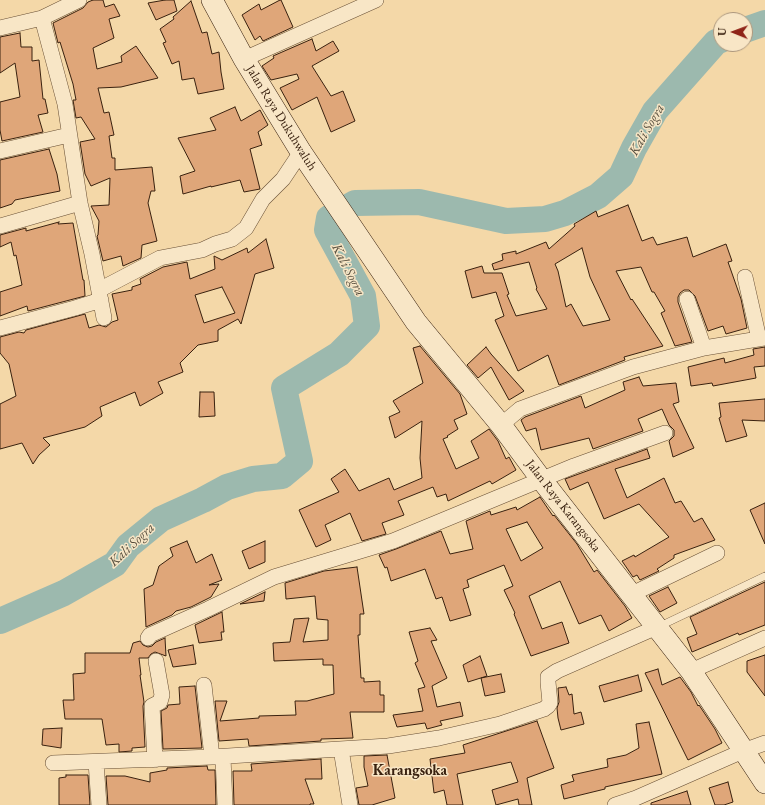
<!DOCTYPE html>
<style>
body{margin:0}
#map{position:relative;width:765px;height:805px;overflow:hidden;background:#f4d8a8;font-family:"EB Garamond",serif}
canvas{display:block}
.north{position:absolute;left:713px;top:12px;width:40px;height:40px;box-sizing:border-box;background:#f8e6c6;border:1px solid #ac977d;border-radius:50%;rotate:271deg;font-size:11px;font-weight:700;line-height:16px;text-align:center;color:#39210f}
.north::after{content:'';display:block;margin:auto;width:14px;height:18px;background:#8f2418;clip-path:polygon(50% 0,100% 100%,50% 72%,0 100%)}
</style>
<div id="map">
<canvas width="765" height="805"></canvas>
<div class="north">U</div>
</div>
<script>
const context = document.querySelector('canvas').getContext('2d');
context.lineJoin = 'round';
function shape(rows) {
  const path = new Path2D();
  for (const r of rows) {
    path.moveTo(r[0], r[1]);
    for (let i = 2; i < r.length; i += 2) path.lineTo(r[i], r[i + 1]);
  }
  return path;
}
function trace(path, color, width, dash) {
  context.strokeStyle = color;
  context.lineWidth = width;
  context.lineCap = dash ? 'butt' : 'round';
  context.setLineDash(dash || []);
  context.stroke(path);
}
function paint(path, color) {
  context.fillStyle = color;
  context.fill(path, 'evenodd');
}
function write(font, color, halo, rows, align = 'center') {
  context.font = font + ' "EB Garamond",serif';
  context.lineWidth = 3;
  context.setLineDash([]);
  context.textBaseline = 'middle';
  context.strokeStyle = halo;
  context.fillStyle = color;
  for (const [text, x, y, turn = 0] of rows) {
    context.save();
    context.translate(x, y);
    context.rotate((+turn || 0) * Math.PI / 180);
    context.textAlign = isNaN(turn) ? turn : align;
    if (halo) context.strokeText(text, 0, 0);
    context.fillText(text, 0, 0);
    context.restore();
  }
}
const river = shape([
 [745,30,765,23],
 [0,621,64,593,115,564,128,546,161,519,203,500,227,487,253,479,282,476,300,461,284,388,339,354,367,326,363,296,327,230,329,218,355,203,419,202,506,221,545,219,565,213,598,196,621,176,634,148,655,111,716,42,721,40]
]);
const building = shape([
 [93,0,103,0,105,7,114,4,120,16,109,19,114,38,93,48,97,69,122,62,121,56,136,46,158,78,121,87,98,88,104,113,109,112,114,135,109,136,112,158,115,158,115,170,152,167,155,191,151,191,148,203,157,241,142,245,141,258,123,266,121,256,103,261,97,236,98,235,99,221,91,206,109,205,110,178,91,186,85,174,80,142,95,139,81,117,76,118,73,100,76,100,73,84,60,42,58,43,53,23,83,8,88,2,93,0],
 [165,0,174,0,177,11,156,20,148,3,165,0],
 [280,0,281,0,293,27,263,41,260,36,255,40,242,15,259,4,261,10,280,0],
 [191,1,202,33,207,32,212,54,219,52,221,72,224,89,198,94,194,78,182,80,179,61,172,64,163,43,166,42,160,29,174,19,173,17,191,1],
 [20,33,21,47,32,47,32,61,39,60,43,99,45,99,48,113,38,115,43,132,2,141,0,130,0,102,20,97,15,63,0,73,0,37,20,33],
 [312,39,316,51,333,41,339,51,312,66,331,96,343,91,355,121,331,132,317,97,292,110,280,88,299,79,297,74,271,80,262,66,274,58,273,56,312,39],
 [235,107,241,121,260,110,268,125,258,132,262,145,250,149,260,189,244,192,240,180,211,187,211,186,183,194,180,176,195,171,178,138,216,130,210,118,235,107],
 [49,149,57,174,60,191,15,200,12,204,0,208,0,160,49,149],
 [628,205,642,241,653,237,657,245,687,237,693,257,726,244,732,261,728,262,741,299,747,328,726,334,723,326,708,331,695,296,689,290,684,290,680,293,678,297,678,302,692,342,675,346,661,313,665,311,654,292,652,292,641,267,616,271,631,300,632,299,663,346,624,357,625,360,559,385,548,355,518,371,495,320,504,316,496,292,472,298,465,271,482,266,484,273,502,273,509,294,507,295,516,316,547,309,536,289,537,288,529,262,494,270,492,264,503,260,502,254,516,251,516,254,546,242,549,249,575,226,574,224,596,211,598,217,628,205],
 [582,248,590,277,610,320,583,326,571,304,566,307,558,271,555,264,582,248],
 [59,222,58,224,73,223,83,280,84,280,85,296,28,311,27,306,0,316,0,292,22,285,16,255,14,256,11,242,0,247,0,235,26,228,26,231,59,222],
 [266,239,274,268,255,274,241,324,238,319,218,330,218,341,198,345,180,363,183,372,158,382,163,393,140,406,135,392,100,407,102,416,85,427,43,438,50,445,39,455,33,464,22,443,0,449,0,404,16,396,9,364,0,353,0,337,19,332,24,333,26,330,85,314,89,328,99,325,106,327,112,322,118,320,112,294,132,290,132,287,141,284,140,279,163,267,187,262,190,279,215,269,214,256,222,260,247,248,248,253,266,239],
 [222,287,235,313,204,323,195,295,222,287],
 [420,346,460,394,467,414,454,420,458,429,447,436,448,437,443,439,456,469,479,458,471,441,489,429,498,441,506,459,509,457,516,470,492,484,490,481,448,501,446,494,437,497,433,487,398,501,404,515,382,523,386,534,362,541,350,513,325,525,331,540,316,547,299,510,339,492,331,479,345,469,359,491,389,478,394,490,422,478,420,458,422,421,395,438,389,417,400,412,393,401,423,383,413,348,420,346],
 [486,347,491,354,524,391,509,400,491,367,478,378,467,365,486,347],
 [765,347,765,366,754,367,756,378,713,386,712,383,691,386,688,367,724,358,725,363,754,355,753,349,765,347],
 [639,377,643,386,676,383,679,402,673,404,694,448,673,457,669,441,674,436,674,430,669,425,662,409,638,419,643,431,593,449,589,438,541,450,536,428,526,431,521,420,525,417,581,396,585,408,625,390,623,382,639,377],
 [200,392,214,392,215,416,199,417,200,392],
 [765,399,765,421,742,420,747,436,726,442,719,418,721,417,719,403,765,399],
 [647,449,650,458,615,469,627,498,664,478,675,503,681,501,694,522,702,518,715,540,674,555,674,558,657,569,659,571,640,580,637,575,633,577,622,561,634,555,635,557,669,537,639,504,604,519,588,482,570,490,565,479,647,449],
 [540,497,553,516,554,515,577,544,594,572,597,570,625,606,632,618,609,631,601,615,579,624,560,581,529,596,542,629,562,622,569,643,531,656,514,614,515,613,504,590,513,586,504,565,467,580,469,587,463,589,471,615,450,621,442,597,436,599,425,569,391,581,387,567,385,568,379,555,396,549,441,531,450,554,473,549,466,521,490,511,491,515,516,507,517,510,540,497],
 [527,522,543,548,521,561,506,529,527,522],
 [765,503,765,544,750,510,765,503],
 [187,541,196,563,212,554,222,580,209,585,219,584,211,597,191,607,176,611,172,615,146,627,144,589,153,585,159,566,173,556,170,548,187,541],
 [265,541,265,562,249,569,242,551,265,541],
 [357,567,364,614,360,614,360,635,358,635,361,678,364,678,364,682,380,681,380,695,384,695,384,712,350,712,353,738,321,739,321,741,249,746,248,739,219,741,215,701,227,701,220,721,259,718,259,716,296,715,295,701,307,701,334,694,333,665,323,665,323,659,274,661,273,643,290,642,294,619,309,618,303,642,328,640,328,620,317,619,315,596,286,599,285,583,324,571,357,567],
 [765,582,765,625,739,635,738,633,692,652,687,638,697,634,690,617,765,582],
 [668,587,677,603,660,612,649,596,668,587],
 [265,592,264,601,240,604,265,592],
 [222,612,224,632,221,632,222,640,199,643,195,625,222,612],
 [430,628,437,640,431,641,447,678,432,686,437,707,460,702,463,716,440,721,442,725,427,729,425,723,397,727,393,715,423,711,418,689,425,687,415,663,418,661,409,632,430,628],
 [165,638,166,656,155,652,151,654,148,658,139,658,141,675,140,675,144,702,143,706,145,747,132,748,132,751,119,752,119,744,106,745,102,719,65,719,63,700,74,700,73,674,85,673,85,653,130,653,133,643,140,641,143,645,148,647,152,646,156,642,165,638],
 [193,645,196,664,173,667,168,650,193,645],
 [765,655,765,696,747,672,747,661,765,655],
 [480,656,487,676,468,682,463,665,480,656],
 [658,669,662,685,680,677,691,692,698,706,699,705,715,729,722,743,688,760,645,673,658,669],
 [501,674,505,692,485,696,481,678,501,674],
 [638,675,642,691,604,702,599,686,638,675],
 [195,686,202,748,163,749,161,711,167,708,168,705,180,704,179,687,195,686],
 [566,687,569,695,572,694,574,714,581,712,584,724,561,730,558,718,557,708,559,702,558,688,566,687],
 [537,721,554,768,527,778,532,805,519,805,518,799,496,805,492,790,518,782,511,762,457,774,463,805,447,805,444,790,434,793,430,759,465,753,463,745,537,721],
 [649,722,662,774,605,787,605,789,564,799,561,785,574,781,572,775,608,767,607,759,626,755,639,748,636,724,649,722],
 [62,728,61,748,42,745,43,729,62,728],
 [387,755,395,798,372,805,359,805,356,788,368,786,364,767,364,756,387,755],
 [321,759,322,779,305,779,314,804,310,804,310,805,234,805,233,771,252,771,251,764,321,759],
 [207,766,208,770,215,770,216,805,108,805,106,776,125,776,150,782,150,773,167,770,167,768,207,766],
 [66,775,88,775,90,805,59,805,59,778,66,777,66,775],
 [728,782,733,802,724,805,715,805,709,788,728,782],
 [687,791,691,805,651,805,651,803,687,791]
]);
const lane = shape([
 [658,627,765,576]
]);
const street = shape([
 [42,18,65,104,80,203,92,254,104,318],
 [0,28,42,18,79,0],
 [244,59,376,0],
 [0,151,69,135],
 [0,226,80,203],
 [745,277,759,339],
 [99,290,160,258,202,250,215,244,232,239,246,228,263,199,283,179,301,152],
 [687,299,704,348],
 [0,328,75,308,101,300],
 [501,425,520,409,633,367,704,348,765,338],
 [632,594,717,553],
 [148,638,150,635,208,609,274,577,393,541,574,466,665,433],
 [691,671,765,638],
 [204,685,212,757],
 [341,749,350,805],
 [223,757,225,805],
 [155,760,152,706,160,702,162,695,156,661],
 [96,762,99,805],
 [53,763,212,757,388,746,439,738,500,724,544,709,548,706,550,703,548,682,548,677,557,671,657,627],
 [615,805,636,798,743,751,765,743]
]);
const secondary = shape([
 [212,0,244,59,301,152,416,322,501,425,541,479,691,671,765,783]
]);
const streetNames = [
 ["Jalan Raya Dukuhwaluh",281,118,58],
 ["Jalan Raya Karangsoka",563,506,52]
];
const waterNames = [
 ["Kali Sogra",647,130,-60],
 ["Kali Sogra",348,270,63],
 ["Kali Sogra",132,545,-43]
];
const quarterNames = [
 ["Karangsoka",410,771]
];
trace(river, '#9cb9ae', 26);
paint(building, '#dfa679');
trace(building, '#39210f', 1);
trace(lane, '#684f35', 8);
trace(street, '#684f35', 16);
trace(secondary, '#39210f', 22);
trace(lane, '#f8e6c6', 7);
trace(street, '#f8e6c6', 15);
trace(secondary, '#f8e6c6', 21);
write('13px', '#39210f', '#f8e6c6', streetNames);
write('italic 14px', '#574f3f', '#f8e6c6', waterNames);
write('bold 15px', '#39210f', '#f8e6c6', quarterNames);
</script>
